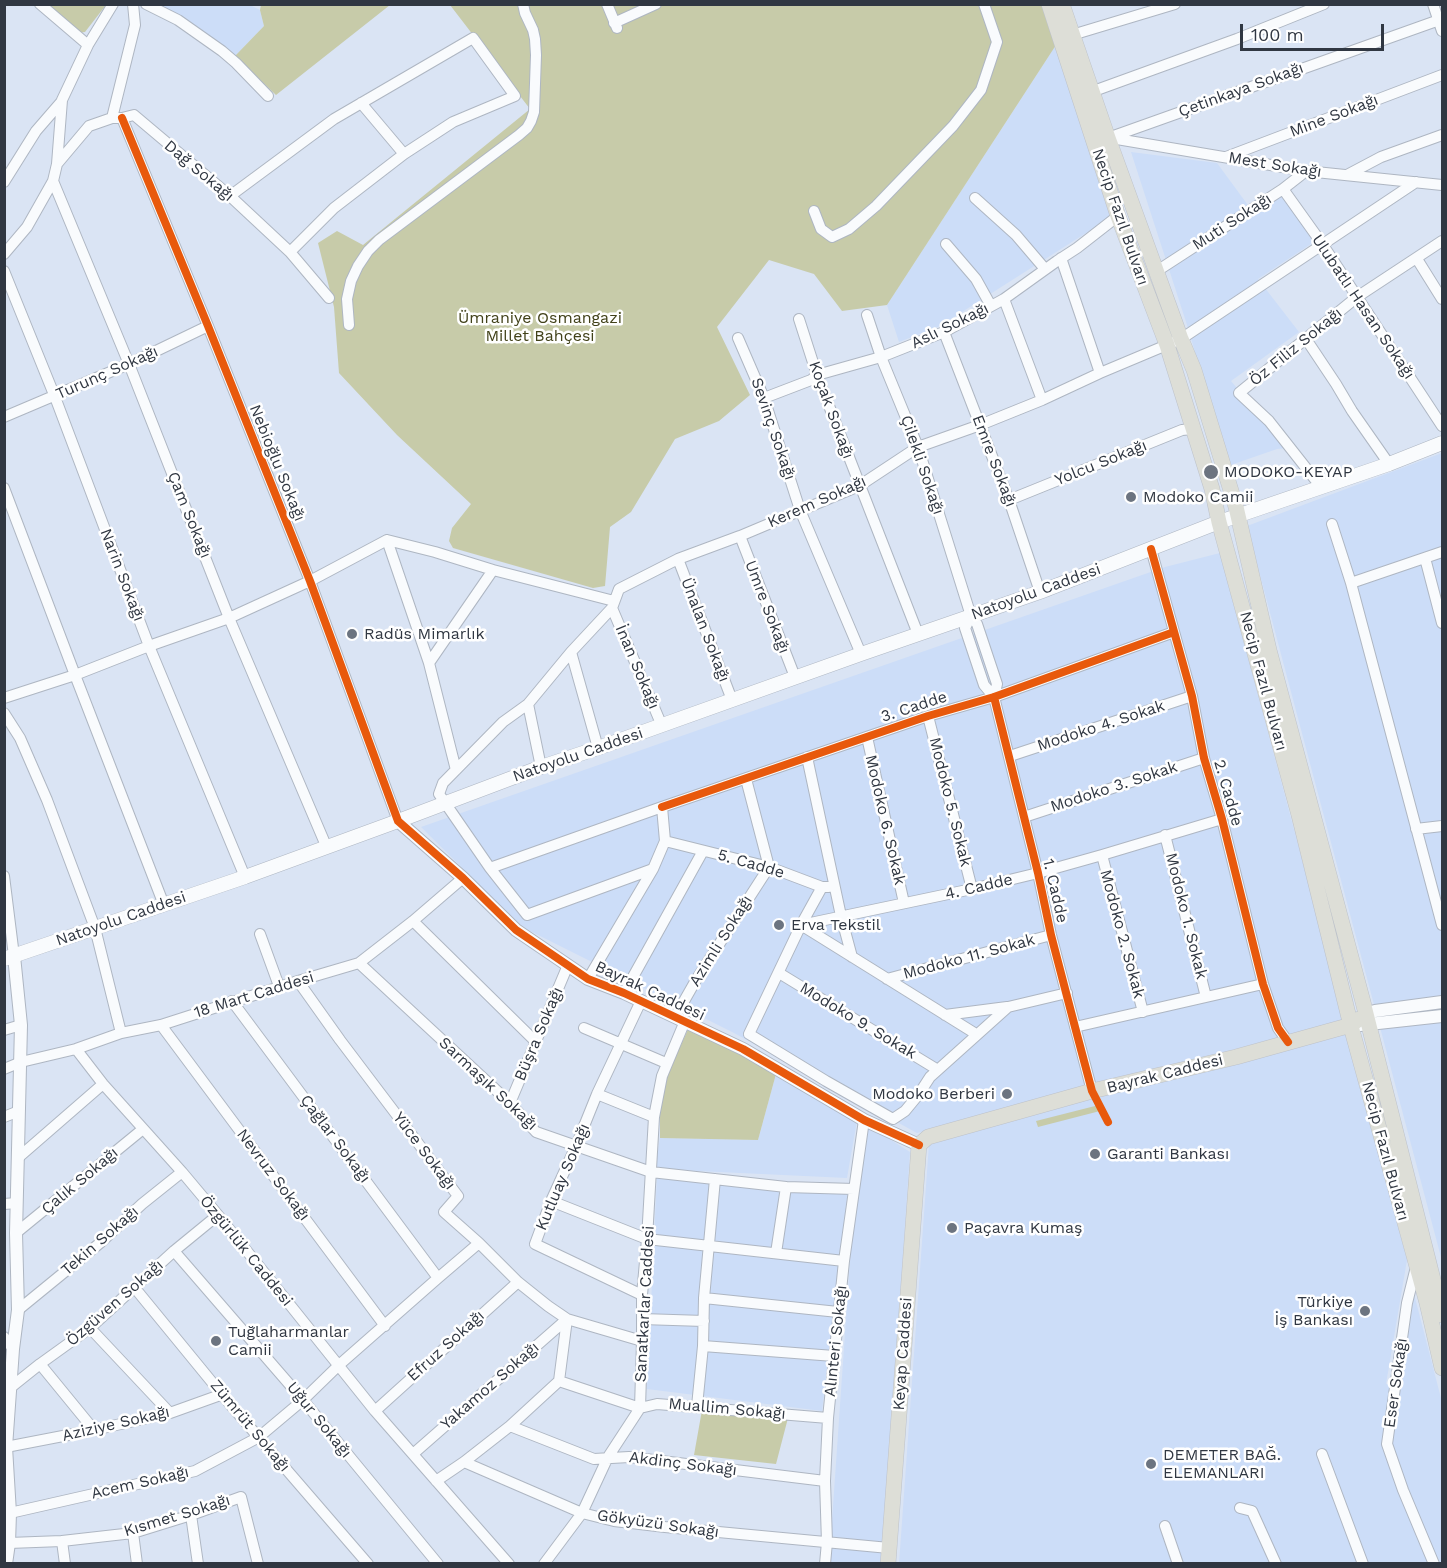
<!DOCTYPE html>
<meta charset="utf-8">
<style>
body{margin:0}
#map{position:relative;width:1447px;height:1568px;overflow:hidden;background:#dae4f4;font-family:"Work Sans",sans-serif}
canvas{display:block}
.frame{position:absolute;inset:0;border:6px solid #303742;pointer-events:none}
.scale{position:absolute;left:1240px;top:24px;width:144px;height:27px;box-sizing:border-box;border:3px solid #303742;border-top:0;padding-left:8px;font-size:18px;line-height:21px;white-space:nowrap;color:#303742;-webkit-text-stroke:4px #fff;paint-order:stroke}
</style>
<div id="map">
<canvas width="1447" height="1568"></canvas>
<div class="frame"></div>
<div class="scale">100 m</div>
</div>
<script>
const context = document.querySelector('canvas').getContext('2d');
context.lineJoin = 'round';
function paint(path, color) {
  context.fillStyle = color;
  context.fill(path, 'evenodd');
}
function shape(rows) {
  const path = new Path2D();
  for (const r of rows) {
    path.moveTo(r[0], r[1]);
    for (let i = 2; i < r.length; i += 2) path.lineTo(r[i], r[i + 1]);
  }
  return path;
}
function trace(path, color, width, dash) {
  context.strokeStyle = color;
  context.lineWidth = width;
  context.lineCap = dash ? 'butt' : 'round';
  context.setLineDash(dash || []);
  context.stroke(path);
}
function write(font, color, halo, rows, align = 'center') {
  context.font = font + ' "Work Sans",sans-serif';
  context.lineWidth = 5;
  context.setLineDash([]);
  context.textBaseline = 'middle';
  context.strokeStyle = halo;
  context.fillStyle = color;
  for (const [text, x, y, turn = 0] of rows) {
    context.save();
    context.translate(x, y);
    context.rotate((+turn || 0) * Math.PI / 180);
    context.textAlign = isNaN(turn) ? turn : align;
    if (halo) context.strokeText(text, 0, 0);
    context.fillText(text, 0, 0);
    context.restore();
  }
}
const built = shape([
 [162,5,250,5,260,10,264,26,235,56],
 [1058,42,1119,212,940,326,899,342,887,305],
 [1131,152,1217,163,1253,212,1281,194,1314,242,1258,279,1299,332,1231,381,1287,448,1277,449,1228,466,1188,328],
 [1442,453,1442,1261,1247,526],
 [1220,553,1345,1020,917,1133,734,1033,522,927,421,827,1165,567],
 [1347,1031,1407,1260,1386,1384,1393,1383,1413,1290,1442,1402,1442,1563,899,1564,929,1144,1099,1095],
 [776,1074,858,1115,847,1178,655,1169,660,1138,758,1140],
 [872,1128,910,1152,882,1563,829,1564,859,1131],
 [657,1176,848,1188,822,1411,647,1389]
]);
const green = shape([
 [43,5,106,5,85,32,78,33],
 [261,5,390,5,276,95,235,56,264,26,260,10],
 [450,5,1042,5,1058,42,887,305,842,311,814,274,769,260,717,327,750,395,719,421,675,439,631,512,610,527,605,586,593,588,453,548,449,541,452,528,471,504,397,435,339,373,334,307,318,243,337,231,363,245,530,109],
 [690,1025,776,1074,758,1140,660,1138,660,1091],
 [1099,1105,1100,1111,1038,1127,1036,1121],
 [702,1410,788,1418,776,1464,694,1455]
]);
const minor = shape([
 [40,4,88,45],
 [146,4,178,20,222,51,236,63,268,96],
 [607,4,617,28],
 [1433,4,1442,31],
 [614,23,656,4],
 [1072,35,1175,4],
 [1091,92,1237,39,1324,4],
 [361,103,404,154],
 [112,118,135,25,133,4],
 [122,118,208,326,310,581,398,821],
 [1108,138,1442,19],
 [1111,138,1306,171,1442,185],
 [1226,157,1442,75],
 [57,164,89,126,112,118,122,118,134,115,230,196,290,252,329,298],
 [1347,175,1381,157,1442,135],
 [53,181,129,364,229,618,327,848],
 [4,182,36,131,62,101],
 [1283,189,1323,245,1442,426],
 [230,196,334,119,473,38,515,96,453,122,404,154,334,208,290,252],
 [975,198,1016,235,1045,269],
 [814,211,821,229,832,237,849,229,876,206,953,126,981,90,997,42,984,4],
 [946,244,976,279,991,306],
 [4,254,27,227,53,181,57,164,62,100,88,45,113,4],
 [1061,258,1100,373],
 [1417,259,1442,299],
 [4,271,55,397,149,646,245,877],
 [1157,271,1283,189,1306,171],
 [1004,299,1042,400],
 [867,315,881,357,918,447,971,616,977,624,997,684,994,697,1038,873,1051,935,1092,1091],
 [799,319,817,375,918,634],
 [349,325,347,299,351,281,358,266,368,251,379,240,519,135,527,128,531,121,534,112,536,55,535,39,533,30,525,13,523,4],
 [944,332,1009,500,1040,592],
 [738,338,764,398,800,510,861,654],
 [1306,339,1336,384,1352,411,1389,464],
 [764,398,811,380,817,375,881,357,944,332,1004,299,1057,261,1077,248,1118,216],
 [4,417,129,364,208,326],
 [1321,487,1269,421,1239,393,1357,297,1442,241],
 [4,488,75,675,164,905],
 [1009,500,1182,430,1193,429],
 [1332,524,1351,583,1442,925],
 [740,536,795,677],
 [387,540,429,663],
 [1151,549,1192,696,1204,758,1222,819,1263,984,1278,1028,1288,1042],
 [1425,558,1442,623],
 [678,559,732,700],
 [493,570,614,601],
 [1351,583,1442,552],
 [612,608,662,726],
 [971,616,965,628,984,685,994,697],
 [571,652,598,748],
 [4,698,75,675,149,646,229,618,310,581,387,540,435,552,493,570,429,663,456,770],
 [4,713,20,738,47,800,95,928,121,1033],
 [928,716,972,889],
 [867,737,904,903],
 [1010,756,1192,696],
 [807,757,841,916,852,957],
 [541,767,528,704,571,652,612,608,619,589,678,559,740,536,859,486,918,447,980,425,1042,400,1100,373,1181,339,1416,182],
 [662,807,665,841,653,869,527,915,490,868,662,807,928,716,994,697,1174,632],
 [1024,817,1204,758],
 [1416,829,1442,826],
 [1165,835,1206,997],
 [665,841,769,867,822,887,829,887],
 [1102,855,1143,1012],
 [490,868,439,794,443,783,503,722,528,704],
 [4,876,14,956],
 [822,887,801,925,749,1034,826,1081,893,1119,905,1111,919,1094,930,1077,1008,1007,1067,993],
 [413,921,536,1042],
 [801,925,972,889,1038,873,1102,855,1222,819],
 [801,925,976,1034],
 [260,934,279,986],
 [359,963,510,1103,536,1132,651,1172,786,1187,854,1189],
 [779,973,938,1070],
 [588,979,653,869],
 [887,979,1051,935],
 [298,981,340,1040,458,1196,444,1212,479,1243,518,1282,548,1306,567,1319,642,1341],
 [624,993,703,851],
 [232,1001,438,1278],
 [641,1001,597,1094,576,1146,551,1201,535,1244,642,1295],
 [945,1015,1007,1007],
 [675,1017,696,980,769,867,746,779],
 [161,1025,385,1326],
 [1075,1027,1263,984],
 [584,1028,666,1063],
 [4,1030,21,1025],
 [76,1049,103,1084,182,1172,218,1215,375,1411,509,1564],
 [4,1069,21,1062,76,1049,121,1033,161,1025,298,981,359,963,413,921,463,878],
 [597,1094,654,1117],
 [510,1103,568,965],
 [4,1117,19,1111],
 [19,1157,103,1084],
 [551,1201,647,1239,844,1261],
 [4,1204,17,1203],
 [16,1233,143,1129],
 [174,1251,303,1400,438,1564],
 [776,1253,786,1187],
 [1416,1267,1407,1303,1387,1444,1403,1490,1434,1564],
 [134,1287,229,1403,368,1564],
 [704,1298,838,1312],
 [18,1310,100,1243,142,1204,182,1172],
 [642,1319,704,1321],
 [90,1328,170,1413],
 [4,1337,13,1349],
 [703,1346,834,1356],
 [40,1364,94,1430],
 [559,1381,640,1408,657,1404,828,1418],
 [10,1388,40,1364,90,1328,174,1251,218,1215],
 [697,1406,703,1346,704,1298,715,1179],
 [375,1411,518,1282],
 [510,1426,594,1459,629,1457,825,1481],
 [6,1447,94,1430,170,1413,223,1394],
 [413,1454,567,1319],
 [1322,1454,1363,1564],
 [464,1462,582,1513,614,1521,665,1527,889,1548],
 [436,1481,464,1462,510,1426,559,1381,567,1319],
 [1240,1508,1252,1511,1276,1564],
 [10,1513,195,1471,259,1437,303,1400,339,1365,438,1278,479,1243],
 [191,1515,198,1564],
 [1165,1526,1178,1564],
 [133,1533,137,1564],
 [62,1541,65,1564],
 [9,1543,62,1541,133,1533,191,1515,241,1497,258,1564],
 [544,1564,582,1513,608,1457,640,1408,642,1341,642,1295,647,1239,654,1117,662,1076,685,1021],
 [825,1564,827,1542,825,1481,828,1418,844,1261,864,1120]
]);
const tertiary = shape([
 [398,821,463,878,516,930,588,979,624,993,743,1049,864,1120,919,1145],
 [1365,1014,1375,1011,1442,1002],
 [1360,1025,1442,1016],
 [6,1564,9,1543,10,1513,6,1447,13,1349,18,1310,16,1233,21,1025,14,956]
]);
const secondary = shape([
 [4,959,245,877,398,821,541,767,598,748,861,654,971,616,1040,592,1219,522,1389,464,1442,443]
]);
const primary = shape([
 [1049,4,1118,216,1167,345,1212,489,1219,522,1299,815,1353,1034,1427,1303,1442,1368],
 [1062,4,1108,138,1181,339,1194,370,1236,507,1269,650,1363,1002,1442,1315],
 [888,1564,919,1145,928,1137,1092,1091,1236,1057,1351,1025,1359,1019]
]);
const cycleway = shape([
 [122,118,208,326,310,581,398,821,463,878,516,930,588,979,624,993,743,1049,864,1120,919,1145],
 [1151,549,1192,696,1204,758,1222,819,1263,984,1278,1028,1288,1042],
 [994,697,1038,873,1051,935,1075,1027,1092,1091,1108,1122],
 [662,807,928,716,994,697,1174,632]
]);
const markers = [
 [1211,472,8,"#6c7480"],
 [1131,497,6,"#6c7480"],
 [352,634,6,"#6c7480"],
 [779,925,6,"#6c7480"],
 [1007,1094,6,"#6c7480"],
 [1095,1154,6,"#6c7480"],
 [952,1228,6,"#6c7480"],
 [1365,1311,6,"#6c7480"],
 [216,1341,6,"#6c7480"],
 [1151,1464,6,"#6c7480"]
];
const streetNames = [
 ["Çetinkaya Sokağı",1241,90,-20],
 ["Mine Sokağı",1334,116,-21],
 ["Mest Sokağı",1275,165,9],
 ["Dağ Sokağı",199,171,40],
 ["Necip Fazıl Bulvarı",1120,217,71],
 ["Muti Sokağı",1232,222,-33],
 ["Ulubatlı Hasan Sokağı",1363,307,56],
 ["Aslı Sokağı",950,326,-26],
 ["Öz Filiz Sokağı",1296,347,-39],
 ["Turunç Sokağı",107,373,-24],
 ["Koçak Sokağı",831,410,70],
 ["Sevinç Sokağı",773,429,71],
 ["Emre Sokağı",994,461,69],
 ["Nebioğlu Sokağı",277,463,68],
 ["Yolcu Sokağı",1101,463,-22],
 ["Çilekli Sokağı",922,465,71],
 ["Kerem Sokağı",817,502,-24],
 ["Çam Sokağı",189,515,68],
 ["Narin Sokağı",122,575,69],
 ["Natoyolu Caddesi",1036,592,-20],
 ["Umre Sokağı",767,607,69],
 ["Ünalan Sokağı",705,630,69],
 ["İnan Sokağı",637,667,67],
 ["Necip Fazıl Bulvarı",1263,681,75],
 ["3. Cadde",914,707,-18],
 ["Modoko 4. Sokak",1101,726,-18],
 ["Natoyolu Caddesi",578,755,-19],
 ["Modoko 3. Sokak",1114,787,-18],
 ["2. Cadde",1228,793,74],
 ["Modoko 5. Sokak",950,802,76],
 ["Modoko 6. Sokak",885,820,77],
 ["5. Cadde",751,864,16],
 ["4. Cadde",979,887,-13],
 ["1. Cadde",1055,891,77],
 ["Modoko 1. Sokak",1186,916,76],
 ["Natoyolu Caddesi",121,919,-19],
 ["Modoko 2. Sokak",1122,934,75],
 ["Azimli Sokağı",721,941,-58],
 ["Modoko 11. Sokak",969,957,-15],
 ["Bayrak Caddesi",650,991,25],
 ["18 Mart Caddesi",254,995,-17],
 ["Modoko 9. Sokak",858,1021,31],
 ["Büşra Sokağı",539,1034,-67],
 ["Bayrak Caddesi",1165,1074,-14],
 ["Sarmaşık Sokağı",488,1084,43],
 ["Çağlar Sokağı",335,1139,53],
 ["Yüce Sokağı",424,1151,53],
 ["Necip Fazıl Bulvarı",1385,1151,75],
 ["Nevruz Sokağı",273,1175,53],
 ["Kutluay Sokağı",563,1177,-67],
 ["Çalık Sokağı",80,1181,-40],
 ["Tekin Sokağı",100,1241,-41],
 ["Özgürlük Caddesi",246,1251,51],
 ["Özgüven Sokağı",115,1303,-41],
 ["Sanatkarlar Caddesi",645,1304,-87],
 ["Alınteri Sokağı",836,1341,-84],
 ["Efruz Sokağı",446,1346,-42],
 ["Keyap Caddesi",903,1354,-86],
 ["Eser Sokağı",1396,1383,-82],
 ["Yakamoz Sokağı",490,1386,-41],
 ["Muallim Sokağı",727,1409,5],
 ["Uğur Sokağı",319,1420,51],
 ["Aziziye Sokağı",116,1424,-13],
 ["Zümrüt Sokağı",250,1426,50],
 ["Akdinç Sokağı",683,1464,7],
 ["Acem Sokağı",140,1483,-13],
 ["Kısmet Sokağı",177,1516,-17],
 ["Gökyüzü Sokağı",658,1524,8]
];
const parkNames = [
 ["Ümraniye Osmangazi",540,318],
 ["Millet Bahçesi",540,336]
];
const poiNames = [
 ["MODOKO-KEYAP",1224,472],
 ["Modoko Camii",1143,497],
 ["Radüs Mimarlık",364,634],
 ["Erva Tekstil",791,925],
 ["Modoko Berberi",995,1094,"right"],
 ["Garanti Bankası",1107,1154],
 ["Paçavra Kumaş",964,1228],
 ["Türkiye",1353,1302,"right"],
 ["İş Bankası",1353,1320,"right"],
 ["Tuğlaharmanlar",228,1332],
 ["Camii",228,1350],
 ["DEMETER BAĞ.",1163,1455],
 ["ELEMANLARI",1163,1473]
];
paint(built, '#ccddf8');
paint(green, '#c7cba9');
trace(minor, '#aeb6c2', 12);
trace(tertiary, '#aeb6c2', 14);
trace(secondary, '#aeb6c2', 15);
trace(primary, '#bdc2ca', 16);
trace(minor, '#f9fbfd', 10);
trace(tertiary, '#f9fbfd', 12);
trace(secondary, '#f9fbfd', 14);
trace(primary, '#ddded7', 15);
trace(cycleway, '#e8590c', 8);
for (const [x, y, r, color] of markers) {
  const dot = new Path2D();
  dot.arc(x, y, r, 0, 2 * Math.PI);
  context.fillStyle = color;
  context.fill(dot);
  trace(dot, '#fff', 2);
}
write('16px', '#303742', '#fff', streetNames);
write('16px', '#414119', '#fff', parkNames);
write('16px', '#303742', '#fff', poiNames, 'left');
</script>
